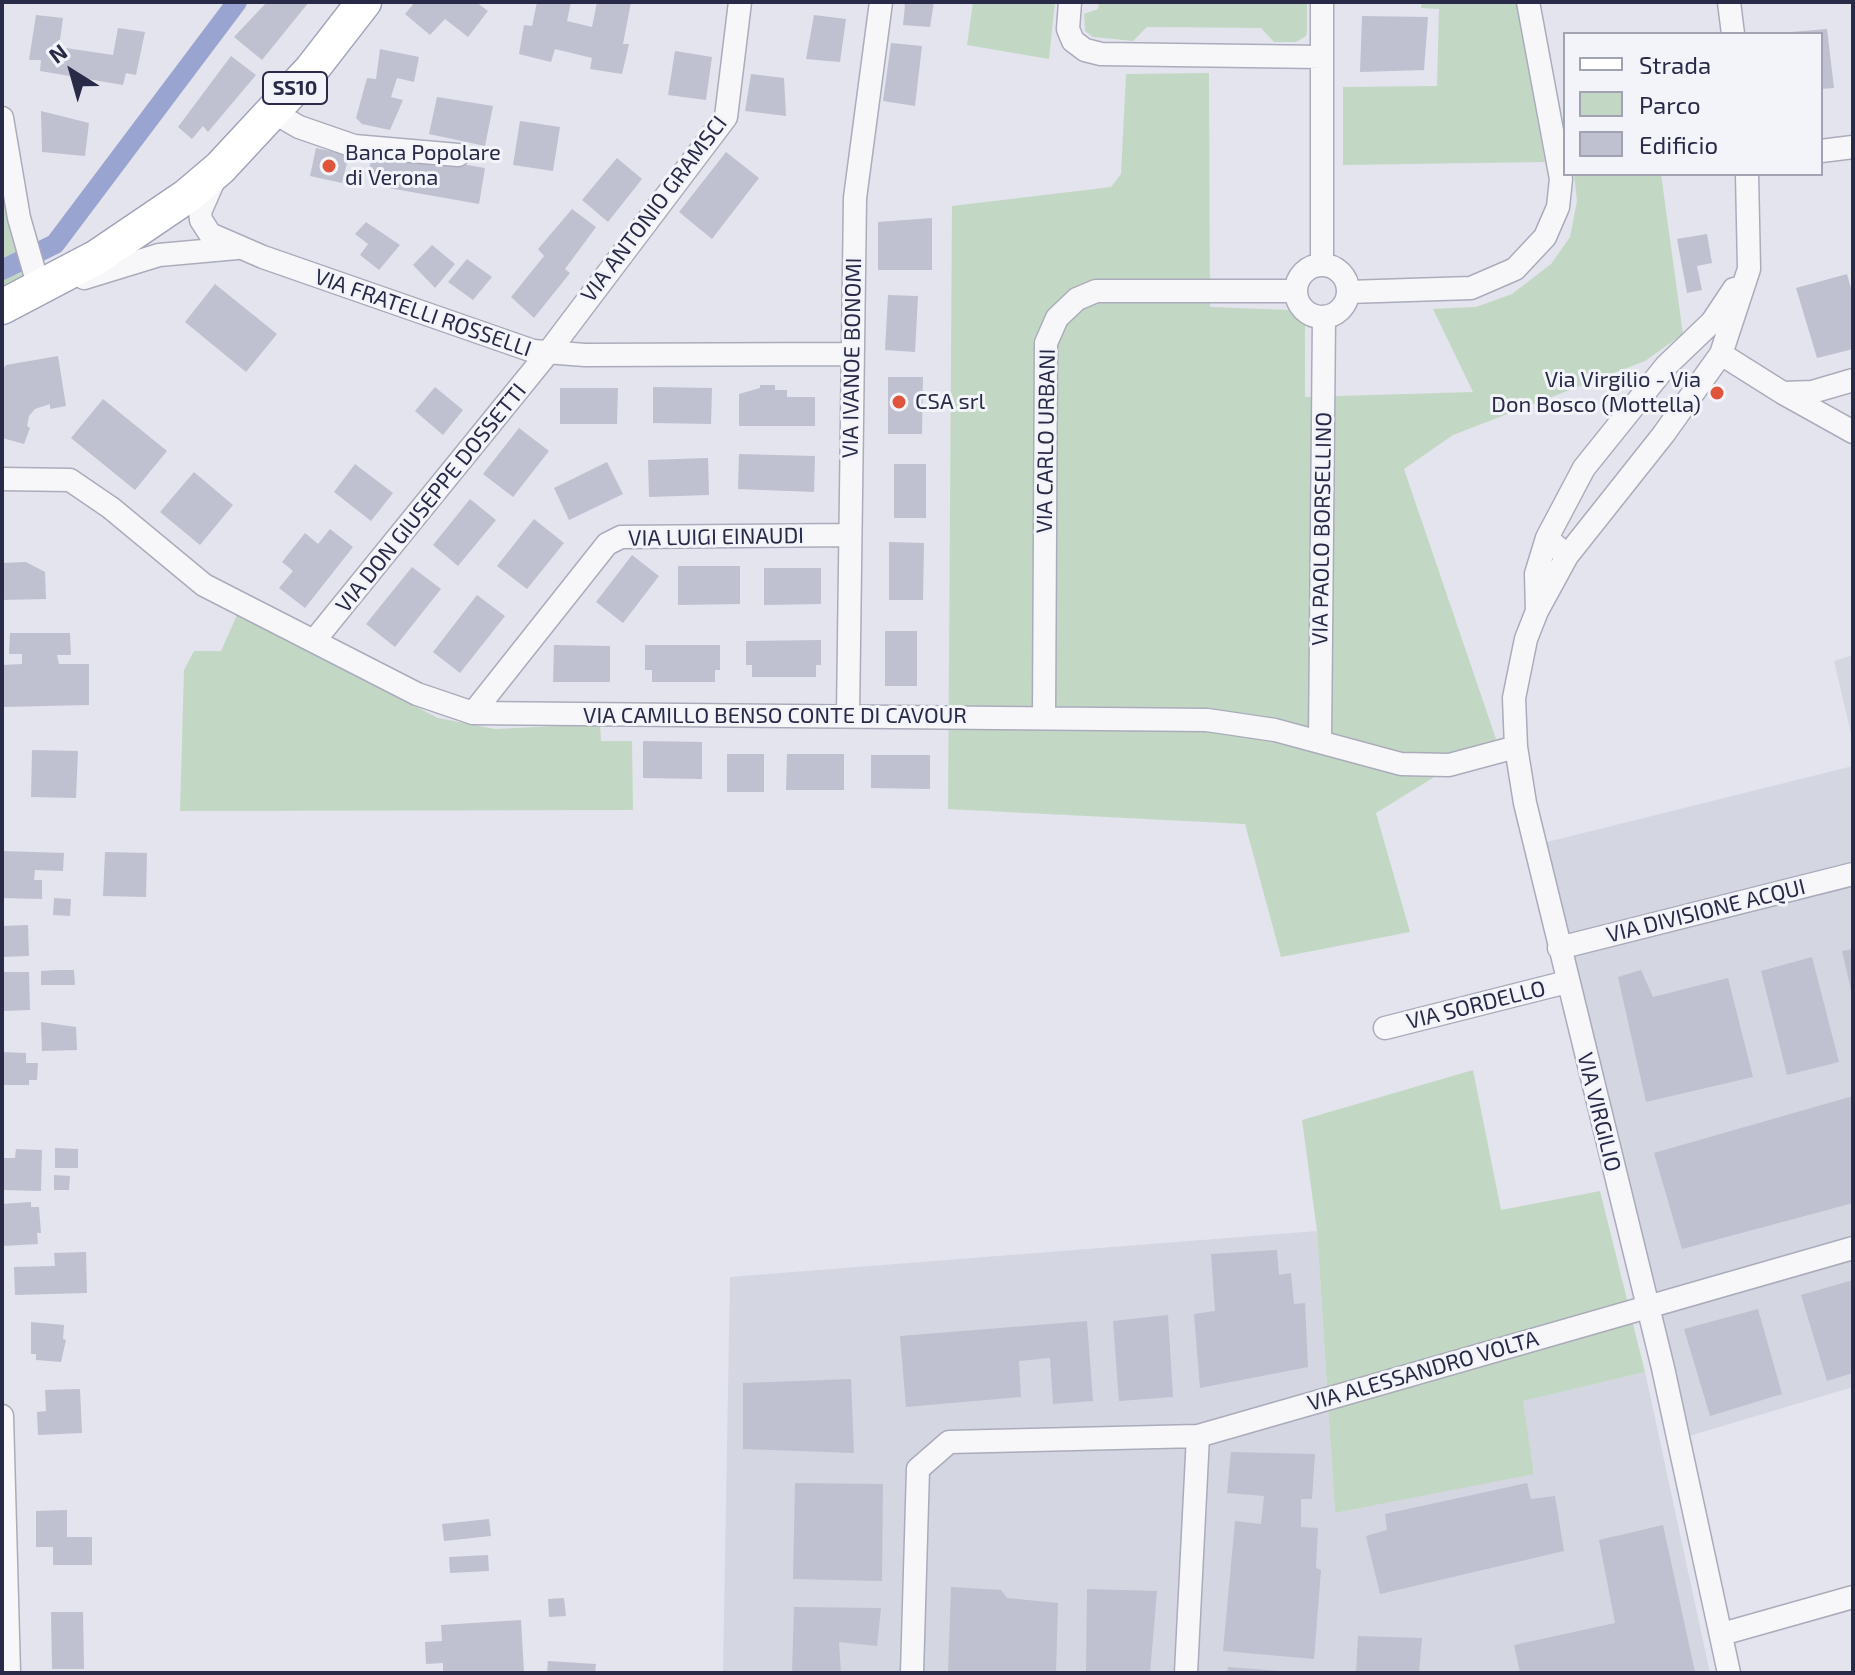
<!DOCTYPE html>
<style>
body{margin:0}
#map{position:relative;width:1855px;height:1675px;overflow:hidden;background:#e3e4ed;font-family:"Exo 2",sans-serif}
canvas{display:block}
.frame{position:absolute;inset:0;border:4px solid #282a47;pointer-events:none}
.legend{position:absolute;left:1563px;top:32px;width:260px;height:144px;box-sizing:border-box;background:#f3f4f9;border:2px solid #a2a3b2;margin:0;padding:10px 14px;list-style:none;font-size:24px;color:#282a47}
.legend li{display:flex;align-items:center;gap:16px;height:40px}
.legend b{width:40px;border:2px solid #a2a3b2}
.north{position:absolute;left:32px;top:32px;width:80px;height:80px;-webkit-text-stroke:6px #f3f4f9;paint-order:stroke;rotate:323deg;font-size:22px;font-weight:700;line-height:32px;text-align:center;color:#282a47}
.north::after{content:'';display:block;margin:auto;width:28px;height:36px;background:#282a47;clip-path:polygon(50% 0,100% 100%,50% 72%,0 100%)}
</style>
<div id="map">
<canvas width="1855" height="1675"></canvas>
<div class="frame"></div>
<ul class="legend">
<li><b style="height:10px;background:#fff"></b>Strada</li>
<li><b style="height:22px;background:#c3d8c4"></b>Parco</li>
<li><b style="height:22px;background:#bfc1d0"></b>Edificio</li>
</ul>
<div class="north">N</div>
</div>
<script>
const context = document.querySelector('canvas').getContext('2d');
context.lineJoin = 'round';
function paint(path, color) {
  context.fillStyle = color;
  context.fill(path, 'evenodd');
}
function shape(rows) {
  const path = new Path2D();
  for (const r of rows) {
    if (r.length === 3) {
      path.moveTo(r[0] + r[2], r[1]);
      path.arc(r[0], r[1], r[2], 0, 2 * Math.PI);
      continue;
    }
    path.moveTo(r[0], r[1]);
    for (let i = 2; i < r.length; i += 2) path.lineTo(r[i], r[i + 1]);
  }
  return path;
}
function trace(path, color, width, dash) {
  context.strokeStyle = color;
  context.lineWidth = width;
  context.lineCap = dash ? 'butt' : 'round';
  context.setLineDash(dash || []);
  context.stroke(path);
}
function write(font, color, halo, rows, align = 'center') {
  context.font = font + ' "Exo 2",sans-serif';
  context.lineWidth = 6;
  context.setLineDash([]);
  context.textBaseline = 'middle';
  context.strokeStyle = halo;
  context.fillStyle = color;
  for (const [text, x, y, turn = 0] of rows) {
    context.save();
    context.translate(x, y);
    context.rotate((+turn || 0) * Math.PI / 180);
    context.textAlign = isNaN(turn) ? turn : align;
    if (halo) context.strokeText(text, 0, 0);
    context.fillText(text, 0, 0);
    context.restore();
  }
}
const built = shape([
 [1853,655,1853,742,1834,661],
 [1853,766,1853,1387,1679,1439,1535,845],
 [1317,1231,1335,1513,1534,1473,1522,1401,1645,1372,1710,1673,723,1673,730,1277]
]);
const green = shape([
 [973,2,1055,2,1049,59,967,45],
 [1099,2,1307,2,1307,30,1306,36,1296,42,1274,42,1261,28,1147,27,1133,41,1093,37,1085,31,1084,14,1098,9],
 [1422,2,1517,2,1545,162,1343,165,1343,87,1437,86,1439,9,1421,8],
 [1209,73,1210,307,1289,310,1305,325,1305,397,1473,392,1433,309,1476,307,1512,294,1551,264,1570,237,1577,201,1574,174,1661,174,1683,334,1645,361,1453,435,1404,469,1496,739,1376,813,1410,932,1281,957,1245,824,948,809,952,206,1111,187,1121,174,1126,74],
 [2,139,39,259,19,281,2,289],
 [237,615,438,718,495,729,600,724,601,741,632,741,633,810,180,811,184,670,194,651,221,651],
 [1473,1070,1501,1210,1600,1191,1645,1372,1523,1401,1534,1474,1335,1513,1317,1231,1302,1120]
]);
const canal = shape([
 [2,270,55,244,237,2]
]);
const building = shape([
 [267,2,309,2,262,60,234,37],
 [415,2,476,2,488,11,468,37,445,19,430,35,405,14],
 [537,2,571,2,567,21,592,27,597,2,631,2,623,44,629,44,622,74,590,69,592,58,555,49,551,62,519,54,524,25,532,26],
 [899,2,934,2,930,27,903,25,905,5],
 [36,15,63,18,59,47,113,55,118,28,145,32,136,75,126,73,123,85,40,71,41,60,29,60],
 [814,15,846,19,840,62,806,59],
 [1362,16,1428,17,1424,70,1360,72],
 [1827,29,1834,88,1821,89,1821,34,1791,32],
 [891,43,922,46,915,106,883,101],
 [380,49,419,57,414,82,397,78,391,97,403,100,390,130,362,124,356,118,367,78,376,79],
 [675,51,712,57,706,100,668,95],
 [231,56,256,75,208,132,203,126,192,139,178,127],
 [751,74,784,78,786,116,745,111],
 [437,97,493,106,485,146,429,134],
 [41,111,89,123,85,156,42,152],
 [520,121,560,127,553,171,513,165],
 [316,148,349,155,342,183,310,176],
 [372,149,485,168,479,204,383,187,383,178,369,174],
 [726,152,759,178,712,239,679,212],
 [617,158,642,179,608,222,582,200],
 [572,209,596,227,565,269,570,273,534,318,511,297,544,256,538,249],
 [932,218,932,270,878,270,878,222],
 [366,222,400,245,379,270,360,255,368,244,355,234],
 [1707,234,1712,263,1697,266,1702,290,1687,293,1677,239],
 [432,245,455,264,435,288,413,265],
 [467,259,492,277,473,300,448,282],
 [1847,274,1853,296,1853,349,1817,358,1796,288],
 [215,284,277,334,246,372,185,322],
 [888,295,918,296,915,352,885,350],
 [58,356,66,406,50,409,50,404,35,409,29,416,27,426,30,428,24,444,2,438,2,370,6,365],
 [888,377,923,377,922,434,888,434],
 [760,385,775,385,775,390,787,390,787,397,815,397,815,426,739,426,739,394,760,388],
 [435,387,463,410,443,435,415,411],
 [653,387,712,388,711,424,653,423],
 [560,388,618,388,617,424,560,424],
 [103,399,167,451,135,490,71,438],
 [519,428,549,451,513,497,483,474],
 [739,454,815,456,814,492,738,489],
 [708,458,709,495,649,497,648,460],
 [607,462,623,494,569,520,554,488],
 [355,464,393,493,371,521,334,492],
 [894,464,926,464,926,518,894,518],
 [194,472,233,505,200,545,160,512],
 [470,499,496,520,458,566,433,545],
 [534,519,564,543,527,589,497,566],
 [330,529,353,547,305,608,279,588,293,571,282,562,305,533,318,544],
 [889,542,924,543,923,600,889,600],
 [632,555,659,576,623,623,596,602],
 [26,562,45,572,46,599,2,600,2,563],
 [678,566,740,566,740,604,678,605],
 [412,567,441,589,395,647,366,624],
 [764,568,821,568,821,604,764,605],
 [477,595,505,616,460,673,433,652],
 [885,631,917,631,917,686,885,686],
 [10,633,70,633,71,655,57,655,59,664,89,664,89,705,2,707,2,665,22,664,22,654,9,654],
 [821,640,821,665,816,665,816,677,752,677,752,665,746,665,746,641],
 [554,645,610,646,610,682,553,682],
 [645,645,720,645,720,670,715,670,715,682,652,682,652,670,645,670],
 [643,741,702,742,702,779,643,778],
 [32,750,78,751,76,798,31,797],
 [727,754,764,754,764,792,727,792],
 [787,754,844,754,844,790,786,790],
 [871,755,930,755,930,789,871,788],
 [2,851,64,853,63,871,35,870,34,880,42,880,42,899,2,898],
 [105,852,147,853,146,897,103,896],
 [54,898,71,899,70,916,53,915],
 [28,925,29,956,2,957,2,926],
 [1853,949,1853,994,1852,994,1842,951],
 [1812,957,1839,1062,1787,1075,1761,971],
 [57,970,74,970,75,985,41,985,41,971],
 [1641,970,1653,997,1728,978,1753,1077,1646,1102,1618,977],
 [2,972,29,972,30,1010,2,1011],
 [41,1022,76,1027,77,1050,42,1051],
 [2,1052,26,1053,26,1063,38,1063,37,1080,29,1080,29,1085,2,1085],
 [1853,1096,1853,1203,1682,1249,1654,1153],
 [55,1148,78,1149,78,1168,55,1168],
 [16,1149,42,1150,41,1191,2,1190,2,1158,15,1158],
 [54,1175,70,1176,69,1190,54,1190],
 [31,1202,31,1207,39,1207,41,1233,37,1233,38,1244,2,1246,2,1204],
 [1277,1250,1279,1275,1291,1273,1294,1304,1305,1303,1308,1367,1200,1388,1194,1314,1215,1311,1211,1254],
 [86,1252,87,1293,15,1295,14,1267,55,1266,54,1253],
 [1853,1280,1853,1373,1827,1381,1801,1295],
 [1758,1309,1782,1394,1710,1416,1684,1329],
 [1168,1315,1173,1397,1119,1401,1113,1321],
 [1087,1321,1093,1401,1053,1404,1050,1358,1019,1361,1021,1397,906,1407,900,1336],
 [31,1322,64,1325,63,1339,66,1340,61,1362,36,1360,36,1354,31,1354],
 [851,1379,854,1453,743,1449,743,1383],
 [80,1389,82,1433,38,1435,37,1412,46,1411,45,1390],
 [1231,1452,1315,1454,1312,1499,1301,1499,1301,1527,1318,1528,1316,1568,1321,1570,1314,1659,1223,1651,1235,1521,1261,1524,1264,1496,1227,1493],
 [795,1483,883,1484,882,1581,793,1579],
 [1527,1483,1531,1499,1555,1496,1564,1551,1380,1594,1366,1536,1387,1530,1385,1514],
 [67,1510,67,1537,92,1537,92,1565,53,1565,53,1547,36,1547,36,1511],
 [489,1519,491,1536,444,1541,442,1524],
 [1663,1525,1695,1672,1520,1673,1514,1645,1615,1623,1599,1540],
 [488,1555,489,1571,450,1573,449,1557],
 [951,1587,1001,1590,1007,1598,1058,1603,1056,1673,948,1673],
 [1087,1589,1157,1591,1150,1673,1086,1673],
 [564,1598,566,1616,549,1617,548,1599],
 [794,1607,881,1608,877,1646,839,1642,841,1673,792,1673],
 [51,1612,83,1612,84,1669,52,1669],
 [521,1620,524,1672,443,1673,443,1663,426,1664,425,1642,442,1641,441,1625],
 [1358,1636,1422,1638,1419,1673,1356,1673],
 [548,1661,596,1664,595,1673,547,1673],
 [1228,1667,1280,1671,1280,1673,1227,1673]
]);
const street = shape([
 [1070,2,1068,29,1073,41,1085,50,1101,54,1322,57],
 [1322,2,1322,264],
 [1729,2,1733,34],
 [273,112,299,127,354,146,458,155],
 [2,118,19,218,39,288],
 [1821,151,1853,147],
 [214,180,200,212,201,220,210,234,263,257,533,351,585,355,852,354],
 [1322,291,26],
 [84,278,159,255,237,248],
 [1348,292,1471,288,1515,269,1545,237,1558,207,1561,179,1528,2],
 [1721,354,1783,393],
 [1853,380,1812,392,1783,393,1853,432],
 [2,479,70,480,111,508,204,585,417,694,473,713,1207,720,1275,730,1401,764,1449,765,1516,747],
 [1567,556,1547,538,1584,468,1666,366,1712,322,1734,289],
 [1537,611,1536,574,1547,538],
 [314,641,547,354,726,117,740,2],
 [473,713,607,544,621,537,850,535],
 [848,716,855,198,881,2],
 [1044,718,1046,343,1057,318,1077,299,1096,291,1295,291],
 [1320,741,1324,317],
 [1559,948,1853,874],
 [1385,1028,1567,982],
 [2,1416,9,1673],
 [1722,1634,1853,1597],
 [912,1673,918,1469,949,1442,1198,1436,1853,1248],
 [1186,1673,1198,1436],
 [1729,1673,1663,1368,1525,803,1516,747,1514,698,1526,639,1537,611,1567,556,1663,435,1721,354,1749,269,1747,174]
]);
const primary = shape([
 [2,307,97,257,187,196,220,168,312,69,364,2]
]);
const markers = [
 [329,166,8,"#de553c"],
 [1717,393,8,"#de553c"],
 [899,402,8,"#de553c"]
];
const shields = [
 [295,88,64]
];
const shieldNames = [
 ["SS10",295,88]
];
const poiNames = [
 ["Banca Popolare",345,153],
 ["di Verona",345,178],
 ["Via Virgilio - Via",1701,380,"right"],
 ["Don Bosco (Mottella)",1701,405,"right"],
 ["CSA srl",915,402]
];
const streetNames = [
 ["VIA ANTONIO GRAMSCI",654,209,-53],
 ["VIA FRATELLI ROSSELLI",423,313,19],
 ["VIA IVANOE BONOMI",852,358,-89],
 ["VIA CARLO URBANI",1046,441,-89],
 ["VIA DON GIUSEPPE DOSSETTI",431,498,-51],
 ["VIA PAOLO BORSELLINO",1322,529,-89],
 ["VIA LUIGI EINAUDI",716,537,-1],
 ["VIA CAMILLO BENSO CONTE DI CAVOUR",775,716],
 ["VIA DIVISIONE ACQUI",1706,911,-14],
 ["VIA SORDELLO",1476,1005,-14],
 ["VIA VIRGILIO",1599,1112,76],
 ["VIA ALESSANDRO VOLTA",1423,1371,-16]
];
paint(built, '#d4d6e2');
paint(green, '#c3d8c4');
trace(canal, '#9aa4d0', 20);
paint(building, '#bfc1d0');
trace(street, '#abacbb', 25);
trace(primary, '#a1a3ba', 37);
trace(street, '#f7f7fa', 22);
trace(primary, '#fff', 34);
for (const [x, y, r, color] of markers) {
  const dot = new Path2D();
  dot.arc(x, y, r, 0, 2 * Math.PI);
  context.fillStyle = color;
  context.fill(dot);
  trace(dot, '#f3f4f9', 3);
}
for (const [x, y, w] of shields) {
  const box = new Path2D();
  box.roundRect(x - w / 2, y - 16, w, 32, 6);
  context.fillStyle = '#f3f4f9';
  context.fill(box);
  trace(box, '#282a47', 2);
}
write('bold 20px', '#282a47', null, shieldNames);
write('22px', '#282a47', '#f3f4f9', poiNames, 'left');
write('22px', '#282a47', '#f3f4f9', streetNames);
</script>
